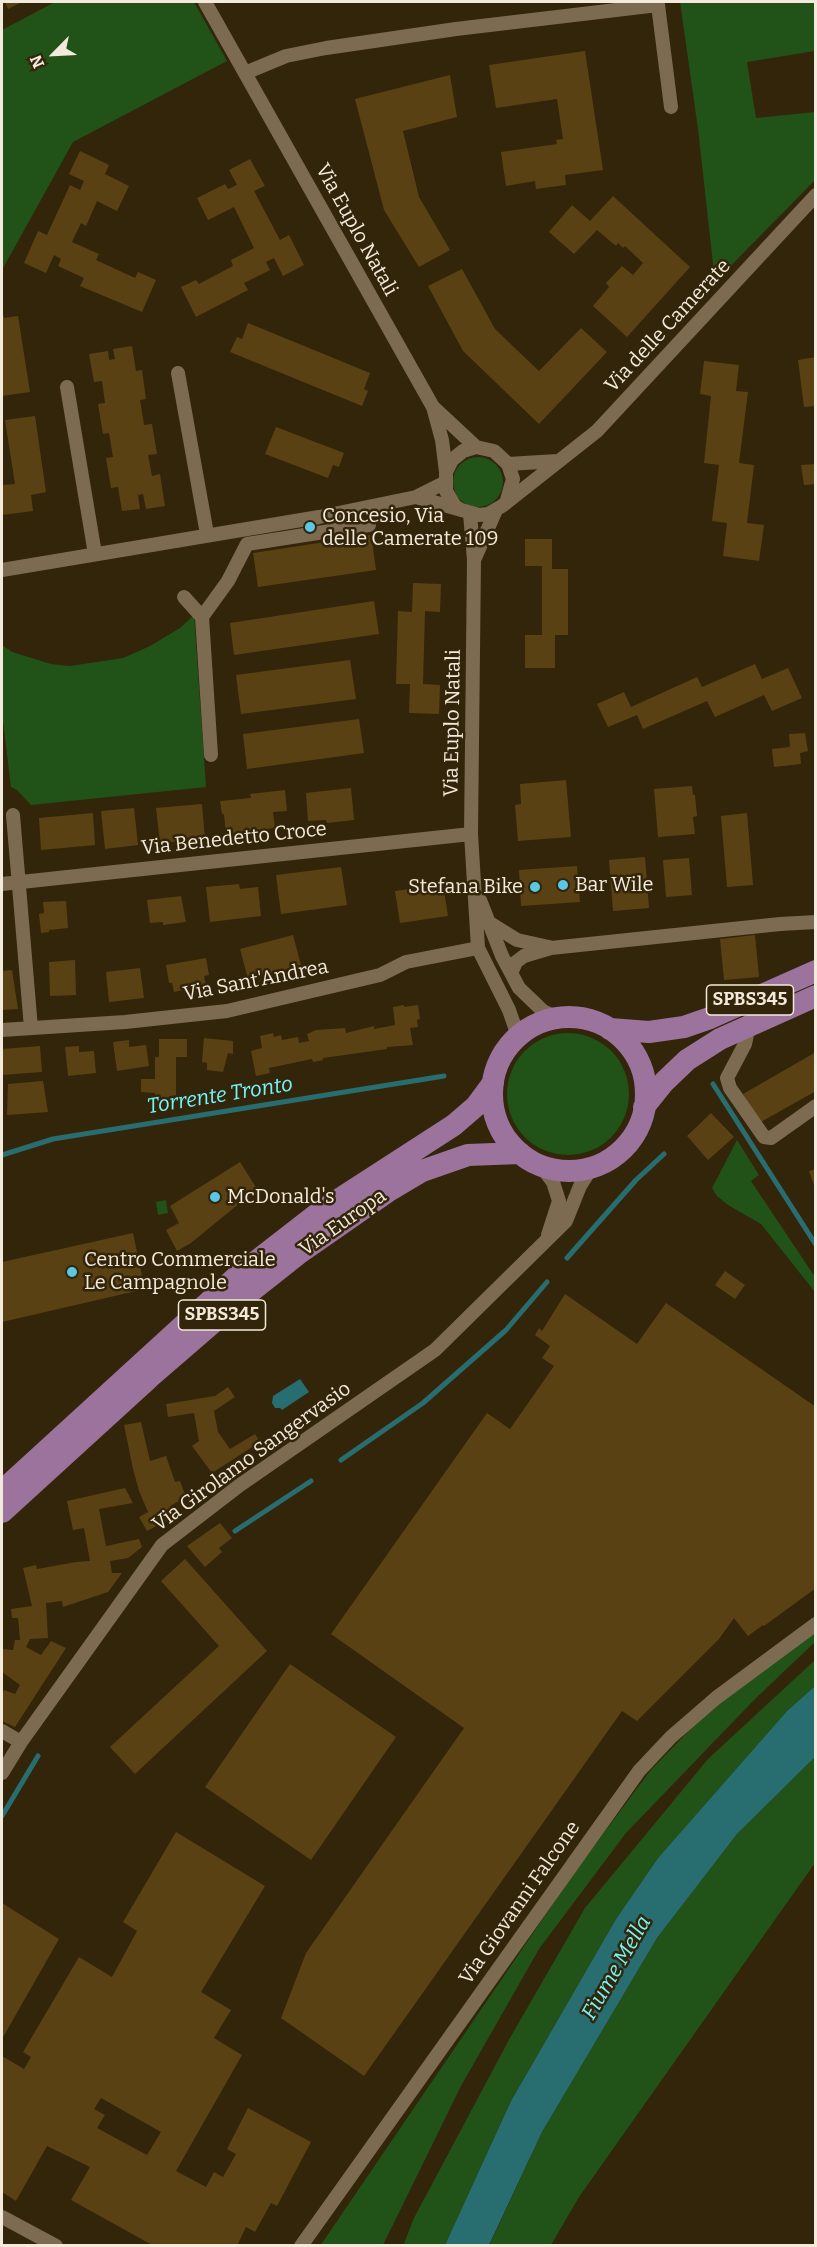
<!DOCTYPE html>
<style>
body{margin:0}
#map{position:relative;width:817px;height:2247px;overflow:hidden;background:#33250a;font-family:Bitter,serif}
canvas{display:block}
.frame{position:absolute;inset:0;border:3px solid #f4eadb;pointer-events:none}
.north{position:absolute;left:24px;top:24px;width:60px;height:60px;-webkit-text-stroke:4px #33250a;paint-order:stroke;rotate:246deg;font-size:16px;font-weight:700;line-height:24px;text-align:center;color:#f4eadb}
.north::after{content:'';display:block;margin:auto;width:21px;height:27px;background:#f4eadb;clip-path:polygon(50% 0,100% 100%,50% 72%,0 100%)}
</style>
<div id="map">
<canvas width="817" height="2247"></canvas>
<div class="frame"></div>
<div class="north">N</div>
</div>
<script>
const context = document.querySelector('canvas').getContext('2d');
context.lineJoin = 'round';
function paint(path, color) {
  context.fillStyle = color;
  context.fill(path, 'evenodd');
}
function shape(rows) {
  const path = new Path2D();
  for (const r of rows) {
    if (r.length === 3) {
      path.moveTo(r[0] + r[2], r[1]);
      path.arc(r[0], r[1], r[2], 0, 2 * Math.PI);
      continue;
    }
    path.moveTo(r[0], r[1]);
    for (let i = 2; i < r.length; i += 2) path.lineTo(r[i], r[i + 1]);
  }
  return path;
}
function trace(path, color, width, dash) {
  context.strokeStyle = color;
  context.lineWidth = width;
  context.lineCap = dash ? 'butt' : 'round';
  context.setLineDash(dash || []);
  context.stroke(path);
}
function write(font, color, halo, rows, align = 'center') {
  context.font = font + ' Bitter,serif';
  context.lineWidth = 5;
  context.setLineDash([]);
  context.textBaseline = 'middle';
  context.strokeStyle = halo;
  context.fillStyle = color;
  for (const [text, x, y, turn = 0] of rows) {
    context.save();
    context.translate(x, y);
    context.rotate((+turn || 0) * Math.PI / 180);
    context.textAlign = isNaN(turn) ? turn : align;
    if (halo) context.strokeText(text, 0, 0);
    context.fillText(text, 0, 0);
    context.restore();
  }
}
const green = shape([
 [55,2,194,2,227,61,73,142,2,270,2,30],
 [680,2,815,2,815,51,747,62,756,118,815,112,815,180,715,282,698,129],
 [478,482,25],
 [194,615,206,787,31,805,17,790,11,787,2,713,2,645,12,652,51,664,70,666,123,658,150,646,180,628],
 [568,1094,61],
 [737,1140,759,1175,751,1181,815,1277,815,1292,761,1224,728,1205,717,1196,712,1188],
 [166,1200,168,1213,158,1215,156,1202],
 [815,1631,815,1642,755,1699,626,1833,539,1949,461,2086,383,2245,320,2246,574,1873,650,1771,708,1711],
 [815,1660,815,1686,787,1711,658,1858,616,1919,511,2101,445,2245,403,2246,414,2218,511,2036,585,1908,708,1759],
 [815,1757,815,1863,579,2197,551,2245,489,2246,542,2132,657,1938,737,1834]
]);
const water = shape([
 [300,1379,309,1392,282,1410,280,1408,275,1408,272,1403,273,1396],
 [815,1686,815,1757,737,1834,657,1938,542,2132,489,2245,445,2245,511,2101,616,1919,658,1858,787,1711]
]);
const stream = shape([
 [713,1084,816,1245],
 [2,1155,53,1139,444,1076],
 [567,1258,636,1180,664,1154],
 [341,1460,423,1403,506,1330,547,1282],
 [235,1531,311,1481],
 [2,1816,38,1756]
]);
const building = shape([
 [5,2,22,2,8,9],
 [585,51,603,170,565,175,566,185,536,189,535,181,506,186,501,152,557,144,556,140,563,139,557,99,496,108,489,65],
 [450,75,457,117,403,131,419,197,450,250,419,267,384,210,355,99],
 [80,151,109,165,105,174,129,186,117,211,97,201,86,226,81,223,72,242,99,254,96,260,135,278,138,272,156,280,142,312,80,286,84,278,58,266,61,259,54,255,46,273,24,263,38,231,47,235,70,185,80,190,84,181,69,174],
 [250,159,265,186,254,191,280,240,289,235,304,265,283,276,274,258,266,262,270,270,244,283,248,290,196,317,181,287,196,280,199,284,233,266,231,260,254,248,234,207,208,220,197,198,225,184,228,189,237,185,229,170],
 [613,196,690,267,627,337,593,306,609,287,606,283,622,266,633,275,643,263,625,246,623,248,618,243,616,246,597,230,574,254,549,232,572,205,590,221],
 [462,269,495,329,539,371,581,328,607,352,539,424,463,351,428,286],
 [2,309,4,318,18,316,30,392,2,396],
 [248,323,370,373,364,389,368,391,362,406,230,352,237,337,242,339],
 [132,346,136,371,142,370,146,399,140,400,144,425,152,424,157,454,148,455,152,476,160,474,165,506,146,509,143,494,138,495,140,509,122,511,118,487,111,488,106,458,113,457,109,433,103,434,98,404,105,403,102,381,94,382,89,354,108,351,109,360,115,359,113,349],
 [816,357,816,406,804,407,798,360],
 [704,361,739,365,736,391,748,392,739,463,754,465,747,523,764,525,759,561,723,556,727,523,712,521,719,465,704,463,711,396,700,394],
 [35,416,46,492,31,495,33,511,2,515,2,485,15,484,5,420],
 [276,427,344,453,339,467,333,465,328,478,265,454],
 [816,464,816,484,804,485,801,465],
 [371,535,376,570,258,587,253,553],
 [525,539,552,539,552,569,568,569,568,635,555,635,555,668,525,668,525,635,542,635,542,566,525,566],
 [413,583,441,584,440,612,425,611,423,684,440,685,439,714,409,713,410,684,396,684,398,611,412,612],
 [374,601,379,634,234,655,230,623],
 [350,660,356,699,241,714,236,675],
 [755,664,762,679,788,668,802,698,772,711,764,695,715,717,707,701,643,729,637,715,608,727,597,704,624,692,631,707,697,677,702,687],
 [359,719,364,753,247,769,243,734],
 [805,733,808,751,800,753,801,764,774,767,772,749,790,747,789,734],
 [566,780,571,837,518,841,515,805,521,804,520,784],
 [692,786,693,795,695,795,697,816,693,817,695,834,658,837,654,789],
 [351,788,354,820,327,823,326,820,308,821,306,793],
 [285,790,287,811,273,812,275,828,266,829,266,832,226,836,224,814,222,814,220,801,251,798,250,794],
 [202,804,205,839,160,843,156,808],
 [134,808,138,845,105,849,101,811],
 [93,813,95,845,41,850,39,818],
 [747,813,753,885,727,887,721,816],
 [645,857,649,908,613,911,609,860],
 [689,858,692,895,666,897,663,860],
 [577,866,580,902,521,906,519,870],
 [341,867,347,905,281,914,276,875],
 [239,884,240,889,258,887,261,916,210,922,206,887],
 [443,884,448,916,400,923,395,891],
 [181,896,186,922,163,925,163,922,150,923,147,900],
 [66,901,68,928,49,930,49,932,41,933,39,914,44,913,43,902],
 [293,935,301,965,248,979,240,949],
 [755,935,759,977,724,980,720,939],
 [206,958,209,975,204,976,206,985,174,992,172,983,169,983,166,965],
 [75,960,76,995,50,996,49,962],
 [140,968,144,998,109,1002,106,972],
 [12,970,18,1009,2,1010,2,971],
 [404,1005,404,1007,418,1005,420,1019,417,1020,418,1027,410,1028,413,1045,387,1047,387,1049,323,1058,323,1060,313,1062,312,1059,269,1068,270,1073,256,1076,251,1051,262,1048,260,1036,273,1033,274,1037,281,1035,282,1040,298,1037,299,1043,309,1041,307,1034,316,1030,345,1028,346,1033,374,1026,374,1029,395,1025,393,1007],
 [204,1038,233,1041,233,1054,228,1053,223,1072,207,1070,207,1063,202,1062],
 [159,1039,187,1039,187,1057,176,1057,176,1100,155,1100,155,1093,141,1092,141,1079,155,1079,155,1057,159,1057],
 [129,1040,129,1047,146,1045,149,1066,117,1071,113,1042],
 [40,1046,42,1072,2,1075,2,1049],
 [79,1046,79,1052,94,1051,96,1073,68,1076,65,1047],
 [816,1052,816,1091,759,1123,743,1094],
 [43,1081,48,1112,7,1115,8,1084],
 [711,1113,734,1137,708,1160,687,1136],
 [240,1162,257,1189,191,1243,177,1251,166,1230,179,1223,170,1206],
 [816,1169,816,1188,815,1188,809,1171],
 [133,1233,145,1289,2,1322,2,1262],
 [725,1271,745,1285,735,1299,715,1285],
 [565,1294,637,1344,666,1303,816,1407,816,1588,764,1626,763,1625,748,1636,734,1618,719,1639,637,1721,622,1711,364,2076,281,2018,306,1953,464,1728,331,1634,487,1413,510,1429,554,1366,542,1358,550,1346,535,1335,539,1328,542,1331],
 [228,1387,235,1397,214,1411,218,1432,230,1449,255,1434,260,1442,212,1473,192,1446,199,1441,194,1413,168,1417,166,1404,215,1396],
 [141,1422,150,1461,166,1456,175,1482,180,1481,186,1497,170,1506,175,1516,147,1531,139,1517,148,1512,139,1491,133,1469,124,1425],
 [125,1488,133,1503,99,1509,106,1546,139,1539,142,1547,128,1558,110,1561,112,1573,122,1573,108,1592,63,1607,62,1601,46,1603,48,1638,30,1639,26,1647,41,1655,51,1641,66,1648,15,1727,2,1721,2,1695,4,1690,15,1694,20,1685,2,1672,2,1649,13,1650,15,1640,20,1640,18,1618,12,1618,11,1609,32,1606,23,1568,36,1565,37,1569,76,1562,90,1561,84,1528,73,1530,67,1501],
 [220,1523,232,1538,219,1548,222,1552,205,1567,187,1546],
 [185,1559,267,1651,135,1774,110,1747,219,1646,161,1581],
 [290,1664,396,1737,311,1860,205,1787],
 [176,1832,265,1886,201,1992,231,2010,214,2038,242,2055,176,2171,206,2187,214,2172,223,2177,236,2154,227,2149,248,2108,311,2142,277,2206,271,2203,255,2232,246,2227,237,2246,154,2246,71,2200,90,2167,47,2146,16,2201,2,2192,2,2056,24,2069,31,2057,23,2052,79,1957,112,1977,137,1931,123,1922],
 [101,2098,161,2132,147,2155,97,2128,105,2115,94,2109],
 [2,1903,59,1939,2,2039]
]);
const minor = shape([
 [205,2,433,407,442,440,446,472],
 [245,73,286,56,326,48,456,29,658,5,671,107],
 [178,373,207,534],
 [67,387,95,554],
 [433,407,476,447],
 [508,464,557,461],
 [416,497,479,515,488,514,502,506,597,431,816,195],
 [461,510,455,506,446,491,446,472,452,460,463,451,476,447,494,451,508,464,513,479,507,500],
 [470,514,474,560,471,834,478,948,509,1010,518,1036],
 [475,558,496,510],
 [2,570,319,517,416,497,444,483],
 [184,597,202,617],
 [211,755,202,617,228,581,247,544,369,525],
 [13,815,31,1028],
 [2,884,471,834],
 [480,900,502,956,519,988,543,1011,557,1018],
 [488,922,517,940,549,947],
 [511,973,516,962,524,956,551,948,780,924,816,922],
 [749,1025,745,1044,727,1078,730,1088,764,1137,771,1138,816,1106],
 [2,1030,125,1022,227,1011,380,975,406,962,478,948],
 [540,1165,553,1182,559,1201,548,1235],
 [2,1731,21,1742],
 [2,1773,21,1742,162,1545,240,1485,435,1350,566,1221,580,1186,592,1167],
 [2,2217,56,2246],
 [301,2246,639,1771,671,1737,716,1698,816,1624]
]);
const primary = shape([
 [569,1094,77],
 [610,1029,649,1032,684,1027,710,1018,816,971],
 [644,1107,664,1082,687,1060,720,1039,816,996],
 [2,1491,236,1277,321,1211,454,1125,476,1106,493,1083],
 [2,1512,150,1377,231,1307,298,1254,390,1190,422,1171,468,1155,520,1153]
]);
const markers = [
 [310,527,6,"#5ac8e5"],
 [563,885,6,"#5ac8e5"],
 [535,887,6,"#5ac8e5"],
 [215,1197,6,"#5ac8e5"],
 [72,1272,6,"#5ac8e5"]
];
const shields = [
 [750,1000,87],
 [222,1315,87]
];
const shieldNames = [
 ["SPBS345",750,1000],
 ["SPBS345",222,1315]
];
const streetNames = [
 ["Via Euplo Natali",356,230,61],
 ["Via delle Camerate",668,326,-47],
 ["Via Euplo Natali",453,723,-89],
 ["Via Benedetto Croce",234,839,-6],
 ["Via Sant'Andrea",256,981,-11],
 ["Via Europa",343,1223,-35],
 ["Via Girolamo Sangervasio",252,1457,-36],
 ["Via Giovanni Falcone",520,1903,-55]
];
const poiNames = [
 ["Concesio, Via",322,516],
 ["delle Camerate 109",322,539],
 ["Bar Wile",575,885],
 ["Stefana Bike",523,887,"right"],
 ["McDonald's",227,1197],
 ["Centro Commerciale",84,1260],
 ["Le Campagnole",84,1283]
];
const waterNames = [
 ["Torrente Tronto",220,1096,-9],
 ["Fiume Mella",617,1968,-60]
];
paint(green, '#215217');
paint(water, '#286d70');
trace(stream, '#286d70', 5);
paint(building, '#594114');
trace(minor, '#7c6b50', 14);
trace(primary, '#9b739c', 22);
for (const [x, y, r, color] of markers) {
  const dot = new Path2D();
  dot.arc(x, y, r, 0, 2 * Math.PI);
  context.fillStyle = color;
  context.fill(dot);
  trace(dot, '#33250a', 2);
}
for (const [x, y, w] of shields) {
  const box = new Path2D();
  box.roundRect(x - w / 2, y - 15, w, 30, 4.5);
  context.fillStyle = '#33250a';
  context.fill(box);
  trace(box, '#f4eadb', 1.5);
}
write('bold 18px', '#f4eadb', null, shieldNames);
write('20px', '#f4eadb', '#33250a', streetNames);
write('20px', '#f4eadb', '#33250a', poiNames, 'left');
write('italic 21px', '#73f6fa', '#33250a', waterNames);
</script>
